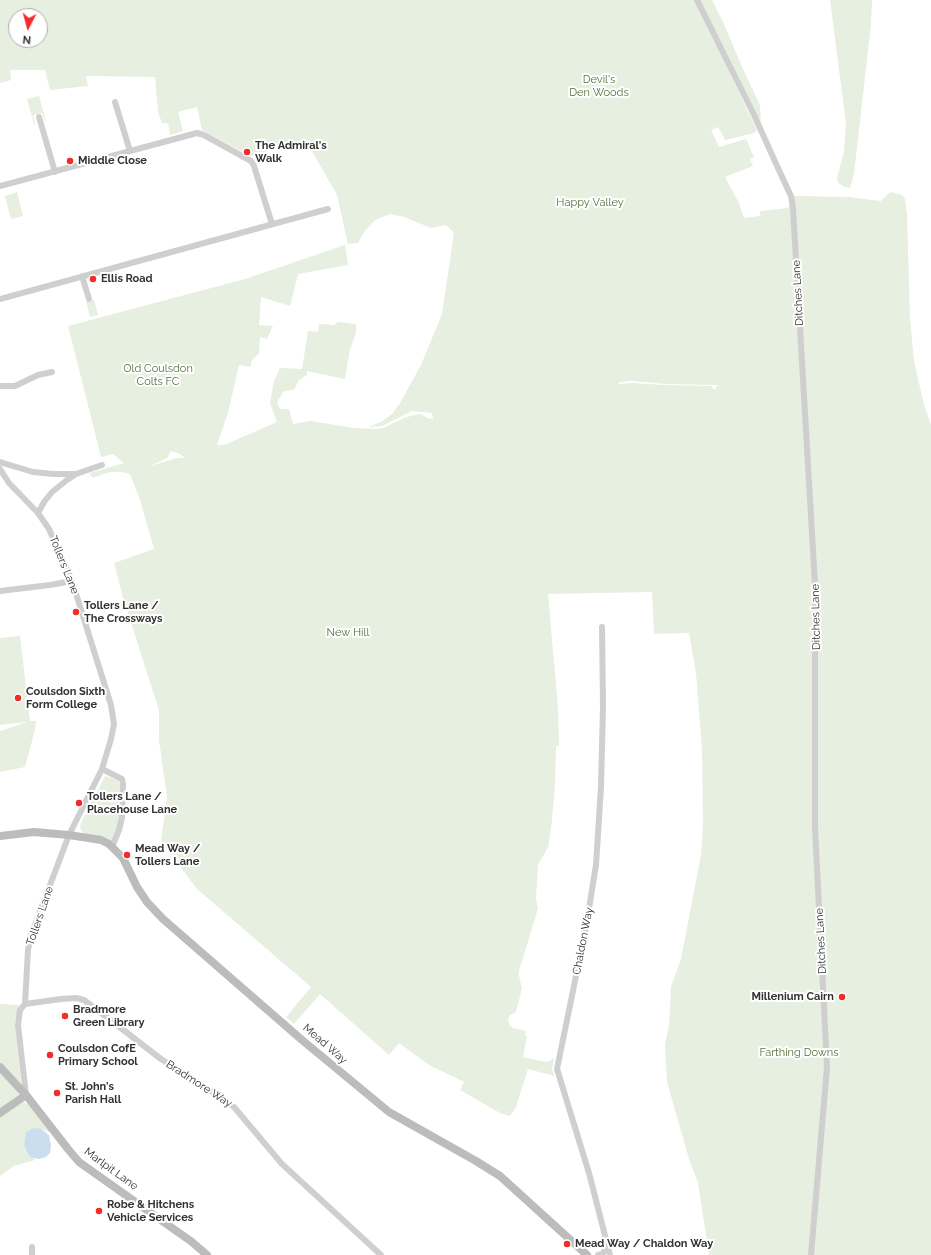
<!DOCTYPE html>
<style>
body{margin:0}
#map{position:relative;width:931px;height:1255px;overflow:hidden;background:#fff;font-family:Raleway,sans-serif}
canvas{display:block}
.north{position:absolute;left:8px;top:8px;width:40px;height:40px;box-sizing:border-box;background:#fff;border:1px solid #adadad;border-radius:50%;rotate:186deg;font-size:11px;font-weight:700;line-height:16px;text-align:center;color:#323232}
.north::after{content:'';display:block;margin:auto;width:14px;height:18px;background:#f42b29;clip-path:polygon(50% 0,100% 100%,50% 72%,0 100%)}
</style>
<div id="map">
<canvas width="931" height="1255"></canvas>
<div class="north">N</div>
</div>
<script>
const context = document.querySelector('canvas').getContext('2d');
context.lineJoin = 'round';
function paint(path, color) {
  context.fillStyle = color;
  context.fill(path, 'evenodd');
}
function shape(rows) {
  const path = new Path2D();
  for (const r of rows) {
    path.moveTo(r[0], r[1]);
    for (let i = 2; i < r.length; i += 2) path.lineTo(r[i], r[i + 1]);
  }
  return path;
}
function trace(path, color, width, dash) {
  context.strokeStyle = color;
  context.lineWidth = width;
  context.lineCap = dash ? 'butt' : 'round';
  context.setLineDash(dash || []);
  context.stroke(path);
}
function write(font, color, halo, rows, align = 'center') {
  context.font = font + ' Raleway,sans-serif';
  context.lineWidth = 4;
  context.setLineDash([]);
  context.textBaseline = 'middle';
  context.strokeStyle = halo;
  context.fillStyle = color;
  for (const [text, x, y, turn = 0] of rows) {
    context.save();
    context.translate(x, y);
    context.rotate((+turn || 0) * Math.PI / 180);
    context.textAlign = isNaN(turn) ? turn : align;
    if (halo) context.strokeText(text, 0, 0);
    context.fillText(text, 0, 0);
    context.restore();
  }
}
const green = shape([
 [0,0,712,0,724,24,742,67,760,105,761,126,731,71,729,72,757,130,754,133,725,140,718,127,711,130,719,147,746,139,754,157,750,159,753,166,725,177,738,201,744,218,760,216,760,211,788,208,793,196,848,197,881,201,890,192,902,195,905,199,907,215,910,319,914,361,924,405,931,425,931,1255,709,1255,698,1183,689,1159,667,1082,665,1044,669,1025,671,987,681,959,701,855,703,824,702,751,696,673,689,633,654,634,652,592,548,594,558,707,559,746,556,746,555,784,551,830,548,847,538,865,536,898,538,908,536,915,519,971,519,976,522,988,516,1012,510,1015,508,1020,509,1024,513,1028,526,1031,525,1036,527,1036,523,1057,546,1062,550,1061,554,1058,552,1069,554,1076,528,1069,516,1107,510,1116,500,1113,460,1090,464,1082,429,1065,399,1043,389,1055,320,994,294,1024,286,1017,311,987,197,889,161,841,167,797,159,740,159,710,124,601,114,563,154,549,141,503,130,474,121,472,110,472,92,478,90,473,124,463,113,454,101,457,68,326,245,279,345,245,348,265,298,274,290,306,261,297,259,325,273,326,267,339,260,337,259,354,252,360,250,367,239,365,228,413,217,445,224,445,277,422,270,403,274,381,280,368,302,369,308,331,318,332,319,324,334,325,338,322,356,324,356,333,350,349,345,379,307,371,307,375,299,380,294,390,284,391,277,402,280,409,289,409,293,424,310,421,354,428,376,429,383,428,404,418,414,415,421,414,427,418,433,419,432,413,412,411,382,426,368,427,381,422,392,414,400,403,421,365,442,314,454,233,446,225,431,228,404,217,390,214,375,220,364,232,358,243,348,244,337,195,308,144,305,142,301,142,250,156,202,130,197,107,178,112,183,131,170,135,168,123,162,123,158,112,155,77,86,76,88,86,50,90,45,70,10,70,11,80,0,83],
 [16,16,40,16,40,40,16,40],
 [632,381,666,384,717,385,715,390,711,386,665,385,632,383,619,384,619,382],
 [171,451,180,454,185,458,177,458,150,466,167,458],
 [830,0,872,0,871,24,854,174,850,188,842,186,838,182,837,178,844,152,846,124],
 [39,96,46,121,45,121,42,113,33,115,35,124,34,124,27,99],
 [17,192,23,216,11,219,5,196],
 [94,300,98,315,90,317,86,301],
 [20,636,30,721,36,721,35,730,25,767,0,772,0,731,27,722,0,725,0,638],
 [105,776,118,780,120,785,119,820,117,827,112,840,109,841,87,835,82,832,80,827,81,823],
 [0,1004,19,1005,15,1022,21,1083,0,1062],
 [0,1071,19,1091,20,1096,0,1111],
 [24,1102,31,1106,50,1132,45,1131,41,1129,31,1129,26,1132,24,1145,28,1154,35,1160,14,1166,0,1176,0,1116,18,1103]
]);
const water = shape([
 [37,1128,41,1129,49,1135,51,1146,50,1153,46,1157,39,1159,32,1158,28,1154,24,1145,26,1132,31,1129]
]);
const street = shape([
 [697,0,754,115,783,179,791,196,793,208,815,585,815,828,827,1067,811,1255],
 [115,102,130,151],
 [39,117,55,172],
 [0,186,197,133,204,135,251,161,254,166,272,224],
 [82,276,89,299],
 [0,299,328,209],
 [0,386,15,386,38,375,52,372],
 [0,462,33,472,53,474,76,474],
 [0,469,9,483,38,513,49,529,72,581,111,705,114,724,111,739,102,769,69,835,31,935,28,950,25,1004,20,1010,18,1025,26,1095],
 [38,513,44,502,52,492,67,480,76,474,102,465],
 [0,591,50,585,72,581],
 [602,627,603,707,601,787,596,865,586,927,557,1069,589,1173,610,1255],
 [102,769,122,779,123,784,122,818,119,830,112,847],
 [25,1004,61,999,76,998,84,1000,113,1022,161,1059,193,1079,234,1107,282,1164,381,1255],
 [32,1247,32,1255],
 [598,1255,602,1254,608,1247]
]);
const secondary = shape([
 [0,836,34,832,69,835,101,840,109,844,123,858,137,887,147,902,163,919,302,1040,389,1112,476,1161,500,1176,587,1255],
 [0,1067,26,1095,68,1149,79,1162,192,1242,207,1255],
 [0,1113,26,1095]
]);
const markers = [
 [247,152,4,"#f42b29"],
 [70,161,4,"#f42b29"],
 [93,279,4,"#f42b29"],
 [76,612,4,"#f42b29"],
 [18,698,4,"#f42b29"],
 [79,803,4,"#f42b29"],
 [127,855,4,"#f42b29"],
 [842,997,4,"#f42b29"],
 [65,1016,4,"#f42b29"],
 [50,1055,4,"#f42b29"],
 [57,1093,4,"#f42b29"],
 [99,1211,4,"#f42b29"],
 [567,1244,4,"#f42b29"]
];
const parkNames = [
 ["Devil's",599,80],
 ["Den Woods",599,93],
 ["Happy Valley",590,203],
 ["Old Coulsdon",158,369],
 ["Colts FC",158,382],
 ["New Hill",348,633],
 ["Farthing Downs",799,1053]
];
const poiNames = [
 ["The Admiral's",255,146],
 ["Walk",255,159],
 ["Middle Close",78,161],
 ["Ellis Road",101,279],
 ["Tollers Lane /",84,606],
 ["The Crossways",84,619],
 ["Coulsdon Sixth",26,692],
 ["Form College",26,705],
 ["Tollers Lane /",87,797],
 ["Placehouse Lane",87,810],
 ["Mead Way /",135,849],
 ["Tollers Lane",135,862],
 ["Millenium Cairn",834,997,"right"],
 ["Bradmore",73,1010],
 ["Green Library",73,1023],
 ["Coulsdon CofE",58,1049],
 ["Primary School",58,1062],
 ["St. John's",65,1087],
 ["Parish Hall",65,1100],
 ["Robe & Hitchens",107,1205],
 ["Vehicle Services",107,1218],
 ["Mead Way / Chaldon Way",575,1244]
];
const streetNames = [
 ["Ditches Lane",798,293,-93],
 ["Tollers Lane",64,565,68],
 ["Ditches Lane",816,617,-91],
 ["Tollers Lane",40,916,-71],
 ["Chaldon Way",583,941,-79],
 ["Ditches Lane",821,941,-93],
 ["Mead Way",325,1044,41],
 ["Bradmore Way",199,1084,33],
 ["Marlpit Lane",111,1169,36]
];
paint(green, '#e7efe0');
paint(water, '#cbdef0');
trace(street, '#cfcfcf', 6);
trace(secondary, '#bcbcbc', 8);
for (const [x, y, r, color] of markers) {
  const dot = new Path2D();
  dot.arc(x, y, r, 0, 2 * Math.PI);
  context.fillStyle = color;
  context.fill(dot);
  trace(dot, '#fff', 1.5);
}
write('11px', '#50733a', '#fff', parkNames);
write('bold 11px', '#323232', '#fff', poiNames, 'left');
write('11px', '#323232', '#fff', streetNames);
</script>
